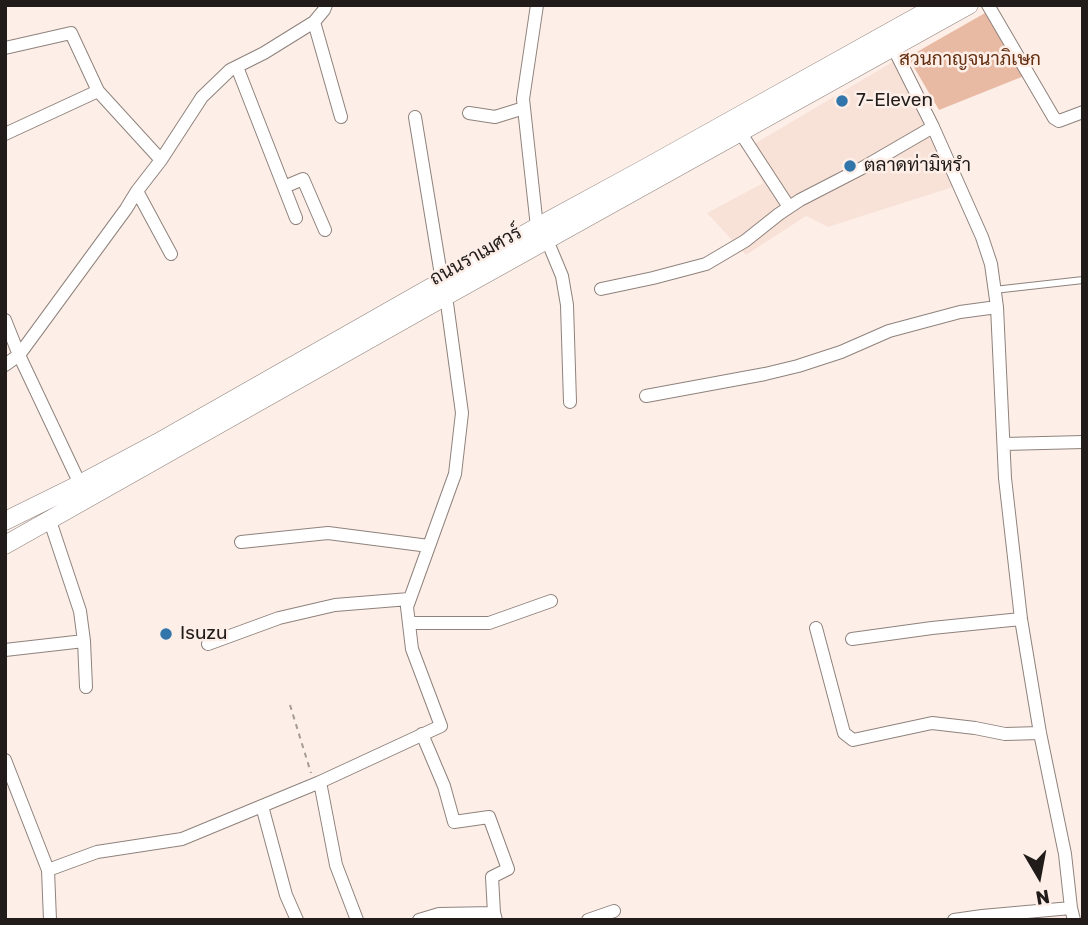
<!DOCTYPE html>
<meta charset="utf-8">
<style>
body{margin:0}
#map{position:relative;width:1088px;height:925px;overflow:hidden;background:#fdefe8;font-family:Rubik,sans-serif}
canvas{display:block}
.frame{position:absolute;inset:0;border:7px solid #211c1a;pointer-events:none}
.north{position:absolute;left:1004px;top:841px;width:70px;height:70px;-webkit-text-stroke:5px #fdefe8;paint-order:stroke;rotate:170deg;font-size:19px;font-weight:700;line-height:28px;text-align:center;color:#211c1a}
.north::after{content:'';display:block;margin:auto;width:24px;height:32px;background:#211c1a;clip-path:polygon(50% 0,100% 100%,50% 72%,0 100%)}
</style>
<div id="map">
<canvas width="1088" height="925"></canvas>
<div class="frame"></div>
<div class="north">N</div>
</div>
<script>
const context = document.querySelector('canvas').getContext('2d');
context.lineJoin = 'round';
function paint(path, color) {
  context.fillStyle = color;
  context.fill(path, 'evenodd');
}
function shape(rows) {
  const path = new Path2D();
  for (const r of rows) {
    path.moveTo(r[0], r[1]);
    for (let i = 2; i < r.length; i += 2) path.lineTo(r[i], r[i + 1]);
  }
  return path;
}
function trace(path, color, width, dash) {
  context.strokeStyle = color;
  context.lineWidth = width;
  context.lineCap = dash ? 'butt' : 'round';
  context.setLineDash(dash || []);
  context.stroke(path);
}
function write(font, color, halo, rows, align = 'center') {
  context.font = font + ' Rubik,Sarabun,sans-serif';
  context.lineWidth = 5;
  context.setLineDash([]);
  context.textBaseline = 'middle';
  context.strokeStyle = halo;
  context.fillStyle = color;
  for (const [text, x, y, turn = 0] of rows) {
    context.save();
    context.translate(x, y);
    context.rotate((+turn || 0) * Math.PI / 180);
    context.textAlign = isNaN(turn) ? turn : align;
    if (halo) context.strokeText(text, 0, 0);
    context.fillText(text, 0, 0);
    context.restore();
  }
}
const built = shape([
 [896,60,956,186,828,227,806,216,746,255,707,213,763,183,744,150]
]);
const green = shape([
 [985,13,1024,76,939,110,908,57]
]);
const path = shape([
 [290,705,311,773]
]);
const service = shape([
 [994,290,1083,280]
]);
const minor = shape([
 [537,5,523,99,537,227],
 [988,5,1054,118,1059,121,1083,112],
 [314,22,341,117],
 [893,47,933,127,982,237,991,264,997,307,1005,478,1021,619,1040,733,1065,854,1071,908,1074,920],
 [5,48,71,33,98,91,161,160],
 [237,67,296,218],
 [469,113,495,117,524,108],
 [415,117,442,281],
 [740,132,789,207],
 [5,134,98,91],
 [284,187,303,179,325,230],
 [137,191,171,254],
 [547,240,562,276,567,305,570,402],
 [601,289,653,278,706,264,745,241,779,214,800,200,864,167,933,127],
 [5,320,19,355,80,484,86,488],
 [5,365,19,355,126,209,137,191,161,160,202,97,230,70,264,53,314,22,324,10,326,5],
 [646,396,765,374,798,366,841,352,889,331,960,312,997,307],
 [1004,444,1083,442],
 [50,521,80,611,84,641,86,687],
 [241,542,328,533,429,546],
 [409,623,489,623,551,601],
 [816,628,844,733,853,740,932,723,975,728,1005,734,1040,733],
 [852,639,932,628,1021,619],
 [208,644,279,618,335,605,409,599],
 [5,650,84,641],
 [422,734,444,786,454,822,489,817,508,869,492,877,494,913,496,920],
 [5,760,48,870,50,920],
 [320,782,336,865,357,920],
 [262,806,286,895,297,920],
 [48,870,97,852,182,839,320,782,441,726,412,649,407,607,455,474,462,413,446,296],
 [419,920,439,914,494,913],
 [588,920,614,911],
 [954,920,982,916,1071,908]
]);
const secondary = shape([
 [5,521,80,484,157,443,537,227,642,170,938,5],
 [5,545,446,296,969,5]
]);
const markers = [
 [842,101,7,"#3275ab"],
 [850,166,7,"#3275ab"],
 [166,634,7,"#3275ab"]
];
const parkNames = [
 ["สวนกาญจนาภิเษก",970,60]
];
const poiNames = [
 ["7-Eleven",856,101],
 ["ตลาดท่ามิหรำ",864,166],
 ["Isuzu",180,634]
];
const streetNames = [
 ["ถนนราเมศวร์",476,256,-29]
];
paint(built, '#f8e2d8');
paint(green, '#e8baa4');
trace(service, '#8f827c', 8);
trace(minor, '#8f827c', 14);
trace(secondary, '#8f827c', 19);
trace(path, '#a59b96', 2, [5, 5]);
trace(service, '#fff', 6);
trace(minor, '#fff', 12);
trace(secondary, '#fff', 18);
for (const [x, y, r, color] of markers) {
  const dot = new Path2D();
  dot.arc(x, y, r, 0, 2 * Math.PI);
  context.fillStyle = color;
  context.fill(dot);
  trace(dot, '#fdefe8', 2.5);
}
write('19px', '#642f10', '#fdefe8', parkNames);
write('19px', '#211c1a', '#fdefe8', poiNames, 'left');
write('19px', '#211c1a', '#fdefe8', streetNames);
</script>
